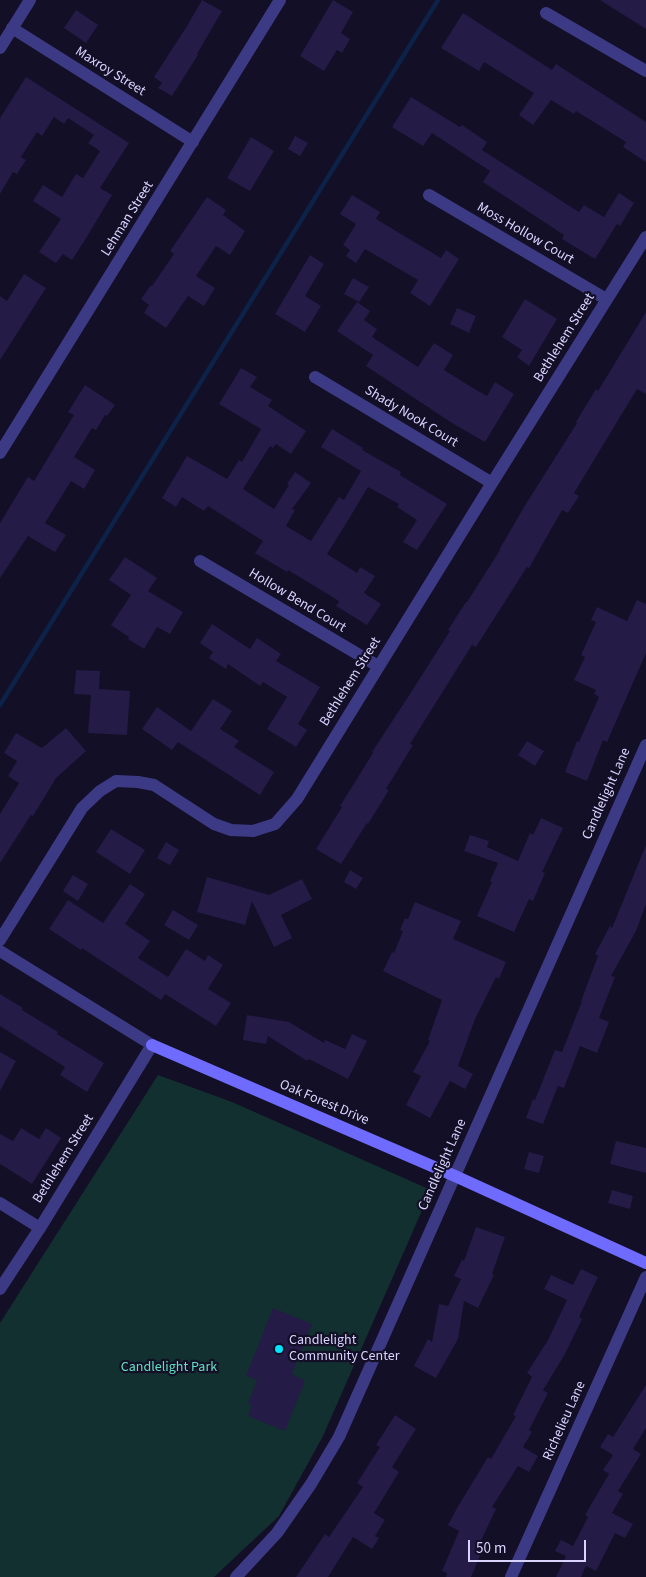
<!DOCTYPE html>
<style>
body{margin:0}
#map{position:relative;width:646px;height:1577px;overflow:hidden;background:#130f26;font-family:"Source Sans 3",sans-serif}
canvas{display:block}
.scale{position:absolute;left:468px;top:1540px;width:118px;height:22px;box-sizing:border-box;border:2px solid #d9d4ff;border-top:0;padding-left:6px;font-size:15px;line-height:18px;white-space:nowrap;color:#d9d4ff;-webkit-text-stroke:4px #130f26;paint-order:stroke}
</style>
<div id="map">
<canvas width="646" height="1577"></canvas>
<div class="scale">50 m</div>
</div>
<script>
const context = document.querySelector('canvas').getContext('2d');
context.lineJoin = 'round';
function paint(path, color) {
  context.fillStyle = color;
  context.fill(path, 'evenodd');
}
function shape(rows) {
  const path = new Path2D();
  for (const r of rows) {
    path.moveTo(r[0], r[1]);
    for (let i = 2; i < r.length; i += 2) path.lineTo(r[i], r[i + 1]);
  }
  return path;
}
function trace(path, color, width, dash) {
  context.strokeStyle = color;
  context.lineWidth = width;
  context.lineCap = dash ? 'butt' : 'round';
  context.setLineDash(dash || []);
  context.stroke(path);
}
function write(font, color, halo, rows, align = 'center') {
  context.font = font + ' "Source Sans 3",sans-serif';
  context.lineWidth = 4.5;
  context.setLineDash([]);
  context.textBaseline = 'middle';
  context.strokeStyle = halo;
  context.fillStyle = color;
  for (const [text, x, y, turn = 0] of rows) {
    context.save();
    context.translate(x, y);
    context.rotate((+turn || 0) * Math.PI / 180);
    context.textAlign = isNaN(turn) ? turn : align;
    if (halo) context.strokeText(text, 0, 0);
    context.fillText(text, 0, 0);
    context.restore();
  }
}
const green = shape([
 [158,1075,232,1102,431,1190,323,1436,279,1516,214,1577,0,1577,0,1323]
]);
const stream = shape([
 [0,705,438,0]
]);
const building = shape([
 [202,0,222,11,197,54,198,55,172,96,158,88,162,83,154,77,187,26],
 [333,0,353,12,341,33,350,39,342,53,337,50,324,71,300,56],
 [600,0,646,0,646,29],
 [76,10,98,25,86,43,64,28],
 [463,13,552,70,556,64,646,122,646,162,623,147,626,142,576,111,574,114,551,100,533,125,519,115,534,93,484,62,479,71,441,48],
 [26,77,129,143,100,188,112,195,85,240,72,260,63,254,56,263,39,252,61,219,33,201,43,185,62,197,76,174,83,178,100,151,88,143,94,135,68,118,64,124,54,117,42,136,37,132,21,157,26,160,17,174,13,172,0,194,0,118],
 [411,97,460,127,462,125,487,142,482,150,579,212,584,205,604,217,619,193,634,203,620,226,617,224,595,259,562,239,564,235,483,182,490,171,432,133,423,146,392,127],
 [295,136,308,143,300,156,288,149],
 [251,137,274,151,250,191,227,178],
 [352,195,380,212,376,219,441,258,446,250,459,259,430,306,410,293,418,280,365,249,356,263,346,256,350,250,343,245,356,224,340,214],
 [207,197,226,210,223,215,245,231,230,255,216,246,196,276,215,288,204,306,188,296,166,328,144,313,149,305,141,299,151,285,152,286,174,254,170,251],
 [310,255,324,264,305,296,321,306,305,332,275,314],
 [24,274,46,288,0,360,0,296,7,301],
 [353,278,369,287,359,302,344,294],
 [525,299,557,319,529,366,517,357,522,350,502,337],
 [357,302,370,311,364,320,377,329,372,337,418,367,434,343,453,355,444,370,473,388,487,396,495,382,514,394,485,442,452,423,366,366,373,355,337,331],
 [457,308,476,316,469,333,450,324],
 [646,312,646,394,637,389,574,493,579,496,568,513,562,510,529,568,527,567,476,647,472,645,410,744,413,745,386,789,389,790,368,824,367,823,341,864,316,849,342,807,340,806,373,753,372,752,408,697,450,631,448,630,466,602,467,602,500,550,499,550,524,507,577,423,576,422,596,389,598,391],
 [241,368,257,377,250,387,272,400,268,406,306,431,291,454,276,444,273,448,270,446,243,489,274,509,289,485,287,484,295,472,311,483,292,509,295,510,286,526,311,541,339,497,344,500,361,471,321,447,332,429,363,448,362,450,401,472,400,475,447,504,417,550,403,542,417,520,397,507,399,504,368,487,347,522,327,554,357,573,360,567,375,576,364,593,381,604,367,625,336,606,339,601,288,570,287,572,255,553,263,541,208,506,204,511,182,497,176,507,162,498,187,456,227,479,239,460,242,462,261,429,219,404],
 [85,385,115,405,107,416,105,415,96,430,92,428,74,457,95,470,84,489,71,481,45,523,66,535,55,552,28,536,0,578,0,523,28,477,34,481,74,415,68,412],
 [125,557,157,578,148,591,183,612,170,634,157,627,144,649,128,639,129,637,111,625,131,595,109,580],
 [637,600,646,604,646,653,607,742,603,740,587,781,565,772,577,741,579,742,599,697,594,694,596,690,574,680,585,657,581,655,596,622,591,620,597,607,627,621],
 [212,624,250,649,257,638,281,654,276,661,320,687,298,724,307,730,296,747,267,729,287,697,263,682,260,686,228,664,226,669,209,658,213,652,200,643],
 [76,670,100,671,99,689,130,691,127,735,88,733,91,695,74,694],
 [213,699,232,711,220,729,239,741,234,747,274,772,260,795,178,742,172,750,142,729,157,707,191,731],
 [66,728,86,751,56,778,33,816,31,815,0,863,0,814,19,783,8,776,17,761,4,753,16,733,42,748],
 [527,741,544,751,535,766,518,755],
 [541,818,563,828,542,872,545,873,533,901,529,899,514,932,477,916,492,882,490,881,498,863,464,851,470,835,489,841,487,847,518,861,530,833,533,835],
 [111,829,145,850,130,874,96,852],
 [166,842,179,850,170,865,157,858],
 [646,845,646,904,636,931,611,976,615,977,599,1018,609,1022,597,1053,580,1046,564,1088,558,1086,543,1124,526,1118,533,1099,535,1100,555,1050,562,1052,582,1001,581,1001,598,956,595,954,610,926,612,928],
 [350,870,363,878,356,889,344,882],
 [73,875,88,884,78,901,63,891],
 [207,877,269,895,302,879,312,899,281,915,292,938,274,947,252,901,245,925,197,912],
 [130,884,145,894,125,924,150,941,138,958,168,977,186,949,205,961,208,955,223,965,208,989,231,1003,216,1026,165,994,161,1000,82,948,81,950,49,929,68,900,103,923],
 [415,902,461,921,453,939,506,962,499,979,496,977,475,1019,458,1066,473,1074,465,1089,450,1081,430,1118,406,1105,421,1076,413,1072,430,1041,428,1040,442,1000,383,971,392,952,394,953,403,931,400,930,405,918,408,919],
 [173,910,198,925,189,940,164,925],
 [0,994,23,1008,22,1010,58,1032,57,1034,104,1063,87,1092,60,1075,65,1067,0,1026],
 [247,1015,289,1022,324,1043,325,1040,345,1049,352,1034,367,1041,348,1079,309,1059,307,1061,268,1036,266,1044,243,1040],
 [0,1052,16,1061,0,1091],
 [21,1128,39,1139,46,1128,61,1138,32,1184,0,1164,0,1134,13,1141],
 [616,1141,646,1148,646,1173,610,1164],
 [529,1152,544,1156,539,1173,524,1169],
 [612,1190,633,1196,630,1209,608,1203],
 [476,1227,505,1237,492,1274,494,1275,478,1308,464,1301,458,1339,436,1378,414,1366,428,1339,432,1342,439,1304,448,1306,461,1279,454,1276,462,1260,464,1261],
 [581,1269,598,1277,579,1317,582,1319,565,1354,543,1390,548,1393,529,1430,532,1432,523,1447,538,1456,529,1472,518,1466,492,1507,496,1509,478,1547,483,1549,471,1577,446,1577,447,1573,442,1571,459,1531,448,1525,457,1508,488,1457,491,1459,516,1416,513,1415,532,1377,527,1373,548,1340,567,1300,544,1289,551,1275,573,1285],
 [273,1308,312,1324,292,1374,305,1381,285,1431,248,1416,252,1405,248,1404,257,1380,246,1376],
 [646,1385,646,1428,633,1449,641,1454,618,1491,623,1494,612,1513,633,1524,625,1538,615,1533,596,1571,586,1566,581,1577,556,1577,566,1556,555,1551,561,1540,573,1546,588,1517,585,1515,609,1474,603,1470,613,1455,600,1447,608,1434,613,1437],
 [395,1415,416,1429,392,1467,399,1472,374,1513,385,1520,375,1536,379,1538,372,1549,353,1537,328,1577,296,1577,325,1534,329,1537,363,1487,357,1483,380,1447,376,1445]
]);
const street = shape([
 [546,13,646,71],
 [12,28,193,142],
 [0,48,30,0],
 [429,195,606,299],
 [315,377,492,483],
 [0,453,280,0],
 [200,561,378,666],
 [0,940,82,808,100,791,116,781,138,782,154,785,214,824,231,830,253,831,275,824,297,799,492,483,646,237],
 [0,951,152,1045,40,1228,0,1289],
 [0,1203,40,1228],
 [236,1577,277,1533,311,1484,339,1437,646,745],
 [511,1577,646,1277]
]);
const secondary = shape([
 [152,1045,455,1176,646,1263]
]);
const markers = [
 [279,1349,5,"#00e5ff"]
];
const streetNames = [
 ["Maxroy Street",110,72,32],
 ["Lehman Street",128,219,-58],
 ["Moss Hollow Court",525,234,30],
 ["Bethlehem Street",565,338,-58],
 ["Shady Nook Court",411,417,31],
 ["Hollow Bend Court",297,601,31],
 ["Bethlehem Street",351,682,-58],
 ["Candlelight Lane",607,794,-66],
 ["Oak Forest Drive",324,1103,23],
 ["Bethlehem Street",64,1159,-58],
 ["Candlelight Lane",443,1165,-66],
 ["Richelieu Lane",565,1421,-66]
];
const poiNames = [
 ["Candlelight",289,1341],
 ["Community Center",289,1357]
];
const parkNames = [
 ["Candlelight Park",169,1368]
];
paint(green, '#12302f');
trace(stream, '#0c2248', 4.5);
paint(building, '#241b47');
trace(street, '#3d3a85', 12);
trace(secondary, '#6f6bff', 12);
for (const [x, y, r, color] of markers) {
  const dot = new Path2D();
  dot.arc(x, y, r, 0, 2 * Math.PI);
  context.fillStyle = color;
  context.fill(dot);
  trace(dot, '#130f26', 2);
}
write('14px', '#d9d4ff', '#130f26', streetNames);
write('14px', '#d9d4ff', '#130f26', poiNames, 'left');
write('14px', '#5fe0c0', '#130f26', parkNames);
</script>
